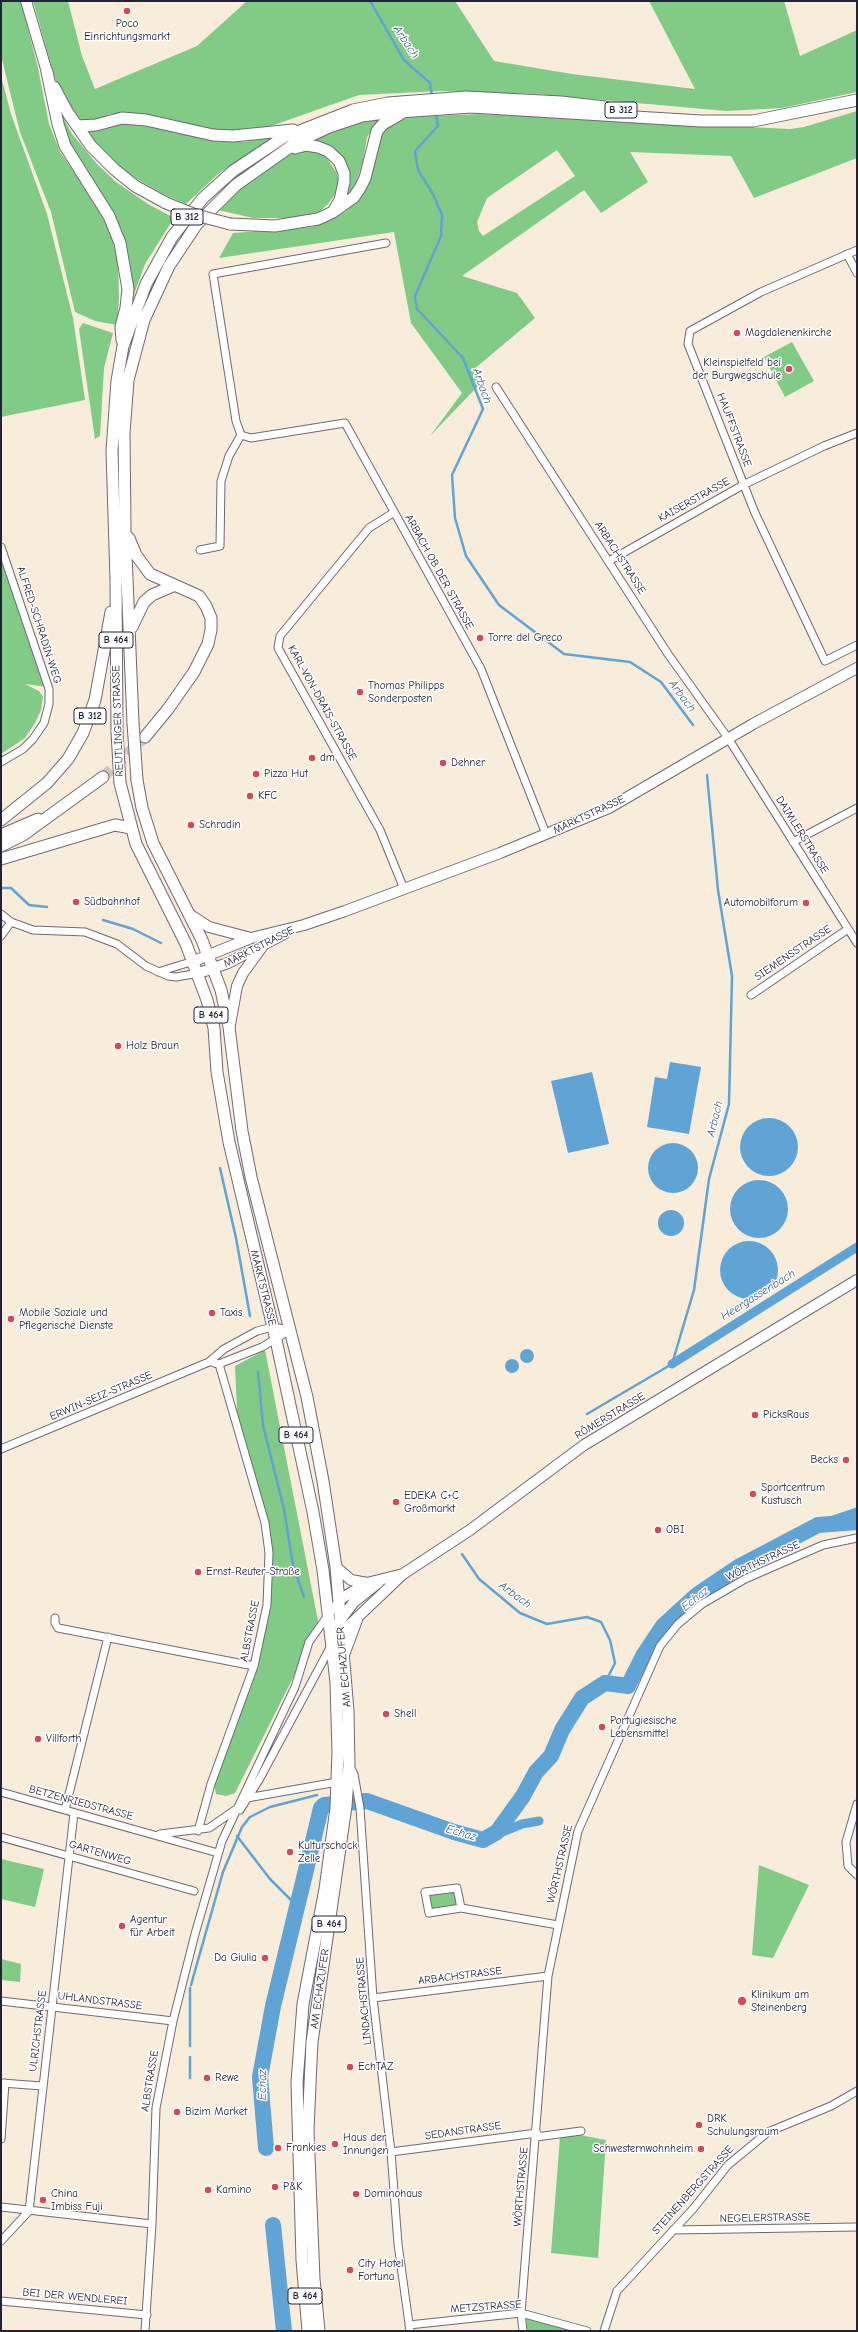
<!DOCTYPE html>
<meta charset="utf-8">
<style>
body{margin:0}
#map{position:relative;width:858px;height:2332px;overflow:hidden;background:#f8ecdb;font-family:"Comic Neue",sans-serif}
canvas{display:block}
.frame{position:absolute;inset:0;border:2px solid #22223b;pointer-events:none}
</style>
<div id="map">
<canvas width="858" height="2332"></canvas>
<div class="frame"></div>
</div>
<script>
const context = document.querySelector('canvas').getContext('2d');
context.lineJoin = 'round';
function paint(path, color) {
  context.fillStyle = color;
  context.fill(path, 'evenodd');
}
function shape(rows) {
  const path = new Path2D();
  for (const r of rows) {
    if (r.length === 3) {
      path.moveTo(r[0] + r[2], r[1]);
      path.arc(r[0], r[1], r[2], 0, 2 * Math.PI);
      continue;
    }
    path.moveTo(r[0], r[1]);
    for (let i = 2; i < r.length; i += 2) path.lineTo(r[i], r[i + 1]);
  }
  return path;
}
function trace(path, color, width, dash) {
  context.strokeStyle = color;
  context.lineWidth = width;
  context.lineCap = dash ? 'butt' : 'round';
  context.setLineDash(dash || []);
  context.stroke(path);
}
function write(font, color, halo, rows, align = 'center') {
  context.font = font + ' "Comic Neue",sans-serif';
  context.lineWidth = 3;
  context.setLineDash([]);
  context.textBaseline = 'middle';
  context.strokeStyle = halo;
  context.fillStyle = color;
  for (const [text, x, y, turn = 0] of rows) {
    context.save();
    context.translate(x, y);
    context.rotate((+turn || 0) * Math.PI / 180);
    context.textAlign = isNaN(turn) ? turn : align;
    if (halo) context.strokeText(text, 0, 0);
    context.fillText(text, 0, 0);
    context.restore();
  }
}
const green = shape([
 [1,1,21,1,38,68,49,124,60,152,93,199,110,232,118,259,119,299,117,325,95,321,75,312,51,212,20,132,9,88,1,55],
 [33,1,68,1,82,56,95,89,197,46,247,1,455,1,494,61,572,74,695,89,649,1,784,1,800,56,857,30,857,92,782,108,726,111,537,94,441,91,359,95,257,131,223,132,165,118,127,114,110,114,94,121,85,122,77,118,73,113,55,79],
 [1,76,11,114,47,214,73,318,85,400,1,417],
 [56,103,72,134,97,164,116,182,148,204,174,218,145,264,133,297,132,277,125,242,69,144],
 [857,111,857,158,754,198,731,156,630,152,648,182,601,213,584,190,462,276,517,293,535,318,473,370,480,384,430,436,462,393,411,323,394,232,219,258,233,233,312,227,345,212,364,193,380,133,390,122,405,117,480,114,790,129,804,127],
 [557,150,575,176,483,236,479,231,477,222,487,198],
 [377,117,379,121,367,137,363,161,358,177,351,193,345,200,347,172,310,140,346,125],
 [120,123,137,123,220,142,244,142,269,137,270,139,218,174,186,204,165,195,135,178,111,160,85,131],
 [304,150,316,151,326,157,337,173,339,182,336,193,328,204,318,213,302,218,253,218,218,210,239,189,267,168,289,155],
 [83,323,113,333,104,368,100,436,95,439,79,329],
 [792,342,814,381,785,397,764,357],
 [1,550,47,687,25,684,39,691,43,697,41,710,35,723,25,738,1,754],
 [265,1350,319,1626,235,1793,226,1796,216,1794,214,1785,258,1667,271,1604,271,1552,238,1431,235,1366],
 [1,1859,44,1869,35,1907,1,1899],
 [759,1865,809,1885,773,1958,752,1955],
 [455,1891,457,1905,432,1909,429,1894],
 [1,1959,21,1964,20,1982,1,1980],
 [580,2135,606,2140,598,2258,551,2253,560,2137],
 [526,2317,580,2331,527,2331]
]);
const water = shape([
 [670,1062,701,1067,689,1134,647,1127,655,1077,667,1079],
 [592,1072,609,1144,568,1153,551,1081],
 [769,1147,29],
 [673,1168,25],
 [759,1209,29],
 [671,1223,13],
 [749,1270,29],
 [527,1356,7],
 [512,1366,7]
]);
const stream = shape([
 [370,1,404,60,430,83,432,96],
 [436,113,438,126,415,151,418,170,433,194,442,215,441,236,415,296,417,309,463,358,483,409,452,475,455,518,466,556,499,605,564,654,630,662,661,682,693,725],
 [1,888,11,888,29,905,47,907],
 [103,920,133,929,161,943],
 [220,1168,236,1238,250,1316],
 [258,1372,263,1425,284,1509,293,1565,304,1597],
 [587,1414,672,1364,694,1290,709,1179,729,1104,732,976,718,890,707,775],
 [462,1554,479,1579,520,1613,547,1624,587,1617,601,1622,610,1640,615,1663,605,1683],
 [237,1836,270,1879,298,1907],
 [191,1985,223,1872,242,1827,250,1817,270,1807,317,1795],
 [190,1988,190,2046],
 [190,2078,190,2057]
]);
const canal = shape([
 [672,1364,857,1247],
 [818,1525,857,1512],
 [483,1840,522,1824,539,1821]
]);
const river = shape([
 [266,2148,260,2077,273,2006,321,1808,324,1805,367,1801,454,1832,483,1840,497,1832,523,1796,536,1772,551,1756,562,1730,582,1698,605,1683,628,1686,643,1656,663,1626,697,1595,740,1566,818,1525,857,1522],
 [273,2225,284,2331]
]);
const primaryTunnel = shape([
 [103,777,145,737]
]);
const street = shape([
 [386,243,213,274,236,421,241,435,251,438,345,423,481,669,546,834],
 [857,250,761,292,690,331,688,344,755,513,825,661,857,645],
 [847,254,857,273],
 [496,387,668,654,728,738,857,943],
 [393,513,369,528,280,636,278,648,380,830,404,889],
 [1,547,49,689,49,704,44,723,33,739,23,749,1,762],
 [200,550,220,546,221,481,229,456,241,435],
 [609,561,743,485,824,446,857,433],
 [793,842,857,808],
 [1,914,11,922,33,930,85,932,117,944,146,966,168,976,176,977,199,973],
 [1,936,11,922],
 [158,972,194,961],
 [751,995,848,929],
 [214,1363,219,1364,262,1347,290,1330],
 [1,1449,209,1362,224,1349,257,1331,273,1327,290,1330],
 [55,1618,55,1623,58,1628,254,1666],
 [349,1765,354,1774,360,1808,373,1998,391,2152,398,2244,410,2331],
 [1,1792,218,1853],
 [247,1798,337,1782],
 [857,1804,846,1842,848,1866,857,1875],
 [65,1810,108,1637],
 [240,1810,259,1780,331,1646],
 [198,1831,211,1784,254,1666,267,1605,269,1553,265,1523,219,1364],
 [160,1834,209,1828,235,1810],
 [1,1837,194,1891],
 [461,1908,457,1888,425,1892,429,1913,461,1908,558,1925],
 [373,1998,548,1976],
 [1,2001,173,2021],
 [2,2083,42,2086],
 [536,2137,581,2131],
 [1,2139,5,2083],
 [391,2152,537,2133],
 [1,2207,152,2224],
 [673,2230,857,2227],
 [1,2241,29,2211,74,1813],
 [1,2301,147,2315],
 [409,2325,521,2313,587,2331],
 [145,2331,152,2224,156,2108,173,2021,195,1934,222,1841,295,1687,309,1642,339,1600],
 [523,2331,521,2313,548,1976,578,1831,660,1646,678,1624,702,1604,745,1579,823,1545,857,1538],
 [604,2331,617,2291,693,2209,728,2165,768,2132,831,2106,857,2091]
]);
const secondary = shape([
 [26,1,47,72],
 [189,914,209,927,251,938],
 [194,961,251,938,304,925,345,911,500,853,609,808,753,724,857,668],
 [199,973,228,963,284,934],
 [230,1025,237,986,243,973,262,947],
 [336,1567,351,1580,367,1583],
 [339,1600,367,1583,403,1574,470,1530,584,1445,857,1280],
 [338,1623,354,1602,379,1582],
 [341,1633,402,1575],
 [344,1655,357,1620]
]);
const primary = shape([
 [47,72,58,124,65,146,109,216,120,243,128,289,126,308,121,327,122,340],
 [54,87,68,113,91,146,114,169,135,186,166,203],
 [77,126,96,125,122,118,146,120,213,135,233,136,293,130],
 [295,148,306,145,318,147,328,151,339,161,344,173,344,182,340,200,334,210],
 [230,224,275,226,318,219,333,212,354,197,360,188,365,178,377,131,383,124,402,113],
 [129,538,136,555,150,574,199,596,206,606,211,618,211,630,208,644,194,672,168,709,145,737],
 [132,627,144,602,152,595,175,585],
 [133,723,125,530,124,433,128,380,144,320,169,266,197,224,236,185,297,142,329,127,362,116,385,113,471,107,701,121,753,121,857,100],
 [117,732,116,580,112,451,117,381,123,346,146,284,172,237,203,198,233,171,284,137,353,110,388,103,466,97,561,102,605,107],
 [137,780,142,808,153,843,202,940,221,990,229,1027,242,1131,251,1177,307,1397,323,1481,336,1567,348,1711,349,1765,346,1806,312,2042,310,2084,308,2131,314,2279,319,2331],
 [120,783,136,844,186,944,207,1000,214,1028,217,1072,229,1142,276,1340,313,1512,323,1570,336,1682,338,1752,336,1808,325,1889,303,2004,297,2082,302,2260,308,2331],
 [1,820,47,783,68,759,83,733,95,700,111,612],
 [1,835,38,819],
 [1,846,23,835,103,777],
 [1,859,115,825,131,828]
]);
const primaryBridge = shape([
 [166,203,196,215,230,224],
 [133,723,137,780],
 [117,732,120,783]
]);
const markers = [
 [127,11,4,"#d1495b"],
 [737,333,4,"#d1495b"],
 [789,369,4,"#d1495b"],
 [480,638,4,"#d1495b"],
 [360,692,4,"#d1495b"],
 [312,758,4,"#d1495b"],
 [443,763,4,"#d1495b"],
 [256,774,4,"#d1495b"],
 [250,796,4,"#d1495b"],
 [191,825,4,"#d1495b"],
 [76,902,4,"#d1495b"],
 [806,903,4,"#d1495b"],
 [118,1046,4,"#d1495b"],
 [212,1313,4,"#d1495b"],
 [11,1319,4,"#d1495b"],
 [755,1415,4,"#d1495b"],
 [846,1460,4,"#d1495b"],
 [753,1494,4,"#d1495b"],
 [396,1502,4,"#d1495b"],
 [658,1530,4,"#d1495b"],
 [198,1572,4,"#d1495b"],
 [386,1714,4,"#d1495b"],
 [602,1727,4,"#d1495b"],
 [38,1739,4,"#d1495b"],
 [290,1852,4,"#d1495b"],
 [122,1926,4,"#d1495b"],
 [265,1958,4,"#d1495b"],
 [742,2001,5,"#d1495b"],
 [350,2067,4,"#d1495b"],
 [207,2078,4,"#d1495b"],
 [177,2112,4,"#d1495b"],
 [699,2125,4,"#d1495b"],
 [335,2144,4,"#d1495b"],
 [278,2148,4,"#d1495b"],
 [701,2149,4,"#d1495b"],
 [275,2187,4,"#d1495b"],
 [208,2190,4,"#d1495b"],
 [356,2194,4,"#d1495b"],
 [43,2200,4,"#d1495b"],
 [350,2270,4,"#d1495b"]
];
const shields = [
 [621,110,32],
 [187,217,32],
 [116,640,34],
 [90,716,32],
 [211,1015,34],
 [296,1435,34],
 [329,1924,34],
 [305,2296,34]
];
const shieldNames = [
 ["B 312",621,110],
 ["B 312",187,217],
 ["B 464",116,640],
 ["B 312",90,716],
 ["B 464",211,1015],
 ["B 464",296,1435],
 ["B 464",329,1924],
 ["B 464",305,2296]
];
const poiNames = [
 ["Poco",127,24,"center"],
 ["Einrichtungsmarkt",127,37,"center"],
 ["Magdalenenkirche",745,333],
 ["Kleinspielfeld bei",781,363,"right"],
 ["der Burgwegschule",781,376,"right"],
 ["Torre del Greco",488,638],
 ["Thomas Philipps",368,686],
 ["Sonderposten",368,699],
 ["dm",320,758],
 ["Dehner",451,763],
 ["Pizza Hut",264,774],
 ["KFC",258,796],
 ["Schradin",199,825],
 ["Südbahnhof",84,902],
 ["Automobilforum",798,903,"right"],
 ["Holz Braun",126,1046],
 ["Mobile Soziale und",19,1313],
 ["Pflegerische Dienste",19,1326],
 ["Taxis",220,1313],
 ["PicksRaus",763,1415],
 ["Becks",838,1460,"right"],
 ["Sportcentrum",761,1488],
 ["Kustusch",761,1501],
 ["EDEKA C+C",404,1496],
 ["Großmarkt",404,1509],
 ["OBI",666,1530],
 ["Ernst-Reuter-Straße",206,1572],
 ["Shell",394,1714],
 ["Portugiesische",610,1721],
 ["Lebensmittel",610,1734],
 ["Villforth",46,1739],
 ["Kulturschock",298,1846],
 ["Zelle",298,1859],
 ["Agentur",130,1920],
 ["für Arbeit",130,1933],
 ["Da Giulia",257,1958,"right"],
 ["Klinikum am",751,1995],
 ["Steinenberg",751,2008],
 ["EchTAZ",358,2067],
 ["Rewe",215,2078],
 ["Bizim Market",185,2112],
 ["DRK",707,2119],
 ["Schulungsraum",707,2132],
 ["Haus der",343,2138],
 ["Innungen",343,2151],
 ["Frankies",286,2148],
 ["Schwesternwohnheim",693,2149,"right"],
 ["P&K",283,2187],
 ["Kamino",216,2190],
 ["China",51,2194],
 ["Imbiss Fuji",51,2207],
 ["Dominohaus",364,2194],
 ["City Hotel",358,2264],
 ["Fortuna",358,2277]
];
const streetNames = [
 ["HAUFFSTRASSE",734,430,69],
 ["KAISERSTRASSE",694,500,-29],
 ["ARBACHSTRASSE",620,558,57],
 ["ARBACH OB DER STRASSE",439,572,61],
 ["ALFRED-SCHRADIN-WEG",39,625,72],
 ["KARL-VON-DRAIS-STRASSE",322,703,61],
 ["REUTLINGER STRASSE",118,721,-92],
 ["MARKTSTRASSE",589,815,-25],
 ["DAIMLERSTRASSE",802,835,58],
 ["MARKTSTRASSE",259,947,-27],
 ["SIEMENSSTRASSE",793,953,-34],
 ["MARKTSTRASSE",263,1288,76],
 ["ERWIN-SEIZ-STRASSE",101,1396,-23],
 ["RÖMERSTRASSE",610,1416,-31],
 ["WÖRTHSTRASSE",763,1561,-25],
 ["ALBSTRASSE",250,1631,-79],
 ["AM ECHAZUFER",344,1667,-95],
 ["BETZENRIEDSTRASSE",81,1803,15],
 ["GARTENWEG",100,1853,16],
 ["WÖRTHSTRASSE",560,1864,-77],
 ["ARBACHSTRASSE",460,1976,-7],
 ["AM ECHAZUFER",320,1989,-82],
 ["UHLANDSTRASSE",100,2001,7],
 ["LINDACHSTRASSE",364,2001,-95],
 ["ULRICHSTRASSE",38,2031,-83],
 ["ALBSTRASSE",150,2081,-81],
 ["SEDANSTRASSE",463,2131,-8],
 ["WÖRTHSTRASSE",521,2187,-85],
 ["STEINENBERGSTRASSE",693,2190,-48],
 ["NEGELERSTRASSE",765,2218,-1],
 ["BEI DER WENDLEREI",75,2297,5],
 ["METZSTRASSE",486,2307,-4]
];
const waterNames = [
 ["Arbach",406,42,56],
 ["Arbach",482,386,71],
 ["Arbach",682,696,53],
 ["Arbach",715,1119,-77],
 ["Heergassenbach",758,1295,-32],
 ["Arbach",515,1595,36],
 ["Echaz",695,1599,-39],
 ["Echaz",461,1833,16],
 ["Echaz",263,2085,-90]
];
paint(green, '#81cb87');
paint(water, '#60a4d5');
trace(stream, '#60a4d5', 2.5);
trace(canal, '#60a4d5', 9);
trace(river, '#60a4d5', 16);
trace(primaryTunnel, '#cdc4bb', 11, [11, 5.5]);
trace(street, '#6d6973', 9);
trace(secondary, '#6d6973', 12);
trace(primary, '#6d6973', 13);
trace(street, '#fff', 7);
trace(secondary, '#fff', 10);
trace(primary, '#fff', 11);
trace(primaryBridge, '#6d6973', 13, []);
trace(primaryBridge, '#fff', 11);
for (const [x, y, r, color] of markers) {
  const dot = new Path2D();
  dot.arc(x, y, r, 0, 2 * Math.PI);
  context.fillStyle = color;
  context.fill(dot);
  trace(dot, '#fff', 1.5);
}
for (const [x, y, w] of shields) {
  const box = new Path2D();
  box.roundRect(x - w / 2, y - 8, w, 16, 3);
  context.fillStyle = '#fff';
  context.fill(box);
  trace(box, '#22223b', 1);
}
write('bold 10px', '#22223b', null, shieldNames);
write('11px', '#22223b', '#fff', poiNames, 'left');
write('11px', '#22223b', '#fff', streetNames);
write('italic 12px', '#3e5c80', '#fff', waterNames);
</script>
